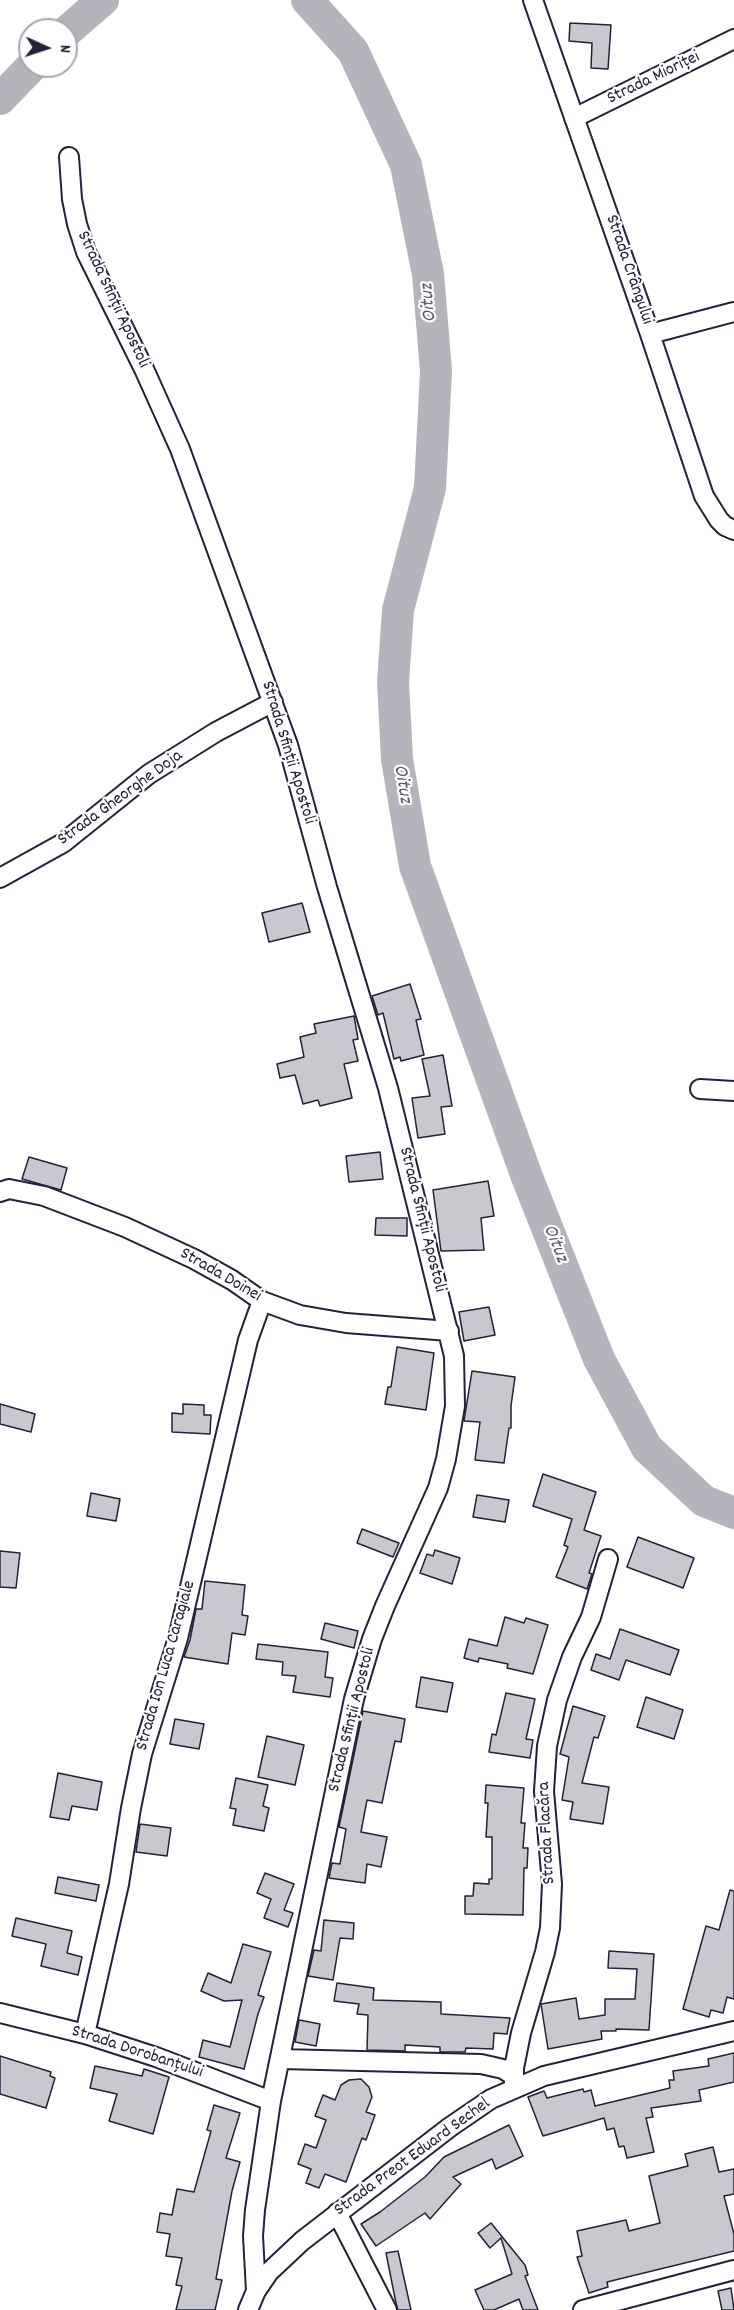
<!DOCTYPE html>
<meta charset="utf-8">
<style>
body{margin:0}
#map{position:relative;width:734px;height:2310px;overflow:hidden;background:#fff;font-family:Dekko,sans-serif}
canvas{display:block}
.north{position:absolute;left:18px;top:18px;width:60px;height:60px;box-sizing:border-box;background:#fff;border:2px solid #a7a7b1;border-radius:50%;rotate:93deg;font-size:16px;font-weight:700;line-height:24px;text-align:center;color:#22223b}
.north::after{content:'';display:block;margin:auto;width:21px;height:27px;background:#22223b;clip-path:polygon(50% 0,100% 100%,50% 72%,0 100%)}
</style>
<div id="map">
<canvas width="734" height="2310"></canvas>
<div class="north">N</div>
</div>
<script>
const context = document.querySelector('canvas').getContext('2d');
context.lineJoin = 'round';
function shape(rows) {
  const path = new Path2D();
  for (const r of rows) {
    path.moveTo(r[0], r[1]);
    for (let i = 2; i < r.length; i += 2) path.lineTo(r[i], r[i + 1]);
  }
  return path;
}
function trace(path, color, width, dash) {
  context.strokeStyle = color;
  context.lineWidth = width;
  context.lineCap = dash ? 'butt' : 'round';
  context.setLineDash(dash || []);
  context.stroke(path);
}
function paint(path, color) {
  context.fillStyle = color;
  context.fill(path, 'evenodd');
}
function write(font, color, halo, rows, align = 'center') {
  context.font = font + ' Dekko,sans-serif';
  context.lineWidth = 4.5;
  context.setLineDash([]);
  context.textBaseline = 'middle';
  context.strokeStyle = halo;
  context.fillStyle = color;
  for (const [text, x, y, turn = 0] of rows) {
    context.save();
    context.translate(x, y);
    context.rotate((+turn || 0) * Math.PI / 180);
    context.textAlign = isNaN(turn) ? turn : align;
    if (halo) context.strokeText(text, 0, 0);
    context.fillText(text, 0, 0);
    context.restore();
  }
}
const river = shape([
 [307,0,353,51,406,165,428,274,436,371,430,488,398,610,393,682,397,759,415,866,527,1177,599,1359,647,1448,704,1501,734,1513],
 [66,32,103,0],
 [0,99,32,66]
]);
const building = shape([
 [570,23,611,25,608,69,591,68,592,43,569,41,570,23],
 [302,903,310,932,269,942,262,913,302,903],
 [410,984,421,1019,416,1020,424,1055,401,1061,400,1057,394,1059,383,1013,378,1015,372,996,410,984],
 [354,1016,358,1039,353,1040,358,1061,344,1064,352,1098,320,1106,318,1100,303,1104,295,1075,280,1078,277,1064,304,1057,300,1037,316,1033,314,1024,354,1016],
 [443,1055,452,1106,441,1107,445,1134,418,1138,412,1098,430,1096,422,1059,443,1055],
 [380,1152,383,1179,349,1182,346,1156,380,1152],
 [29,1157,67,1168,61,1190,22,1179,29,1157],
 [488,1181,494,1216,481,1218,484,1250,441,1251,433,1190,488,1181],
 [376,1218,407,1218,407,1236,375,1235,376,1218],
 [489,1307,495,1335,464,1341,459,1312,489,1307],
 [397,1347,434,1353,426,1410,385,1404,388,1387,391,1387,397,1347],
 [472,1371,515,1377,511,1406,511,1428,509,1428,504,1463,475,1460,480,1422,464,1421,472,1371],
 [0,1404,35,1414,31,1432,0,1424,0,1404],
 [183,1404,204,1405,204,1415,211,1415,210,1434,172,1432,172,1413,183,1414,183,1404],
 [543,1474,596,1492,584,1530,601,1536,589,1573,592,1574,587,1589,556,1577,568,1547,564,1545,572,1519,533,1506,543,1474],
 [91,1493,120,1499,116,1521,87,1516,91,1493],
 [477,1495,509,1500,505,1522,473,1517,477,1495],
 [362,1529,399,1543,393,1557,357,1543,362,1529],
 [638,1537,694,1558,683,1588,627,1567,638,1537],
 [435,1550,460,1558,452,1584,420,1573,427,1554,433,1556,435,1550],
 [0,1551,20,1553,16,1588,0,1587,0,1551],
 [205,1581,245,1585,242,1615,248,1616,245,1635,232,1633,228,1664,184,1657,190,1640,196,1609,202,1609,205,1581],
 [505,1617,524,1623,526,1618,548,1625,533,1674,507,1668,508,1664,479,1658,478,1662,464,1658,469,1639,497,1646,505,1617],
 [325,1623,358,1631,354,1648,321,1639,325,1623],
 [620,1629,679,1650,670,1675,626,1660,619,1680,591,1670,596,1654,610,1659,620,1629],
 [258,1644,328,1652,325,1677,333,1678,330,1697,293,1692,296,1676,282,1675,283,1662,256,1659,258,1644],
 [421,1677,453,1683,447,1712,416,1707,421,1677],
 [506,1693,535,1699,526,1739,533,1740,530,1758,489,1752,492,1734,496,1735,506,1693],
 [646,1697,683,1710,674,1739,637,1727,646,1697],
 [573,1706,605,1716,598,1738,594,1737,582,1783,609,1787,603,1824,570,1819,573,1802,562,1800,569,1757,560,1754,573,1706],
 [363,1711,405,1719,401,1742,395,1741,382,1803,367,1800,361,1832,387,1837,381,1867,367,1864,365,1883,329,1878,332,1863,340,1864,346,1829,339,1827,363,1711],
 [175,1719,204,1724,199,1749,170,1744,175,1719],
 [267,1736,304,1745,295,1785,258,1777,267,1736],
 [58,1773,102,1782,97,1810,72,1806,69,1820,50,1817,58,1773],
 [236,1778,268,1785,263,1806,269,1808,264,1831,233,1825,236,1809,230,1808,236,1778],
 [486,1785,524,1788,521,1823,525,1823,523,1848,528,1848,527,1868,524,1868,523,1915,465,1914,465,1896,473,1896,474,1883,489,1884,489,1879,492,1879,492,1837,486,1837,488,1803,485,1803,486,1785],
 [140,1824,171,1828,167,1856,136,1852,140,1824],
 [265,1873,294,1884,284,1910,293,1913,288,1927,264,1918,271,1899,257,1893,265,1873],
 [58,1877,99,1885,96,1901,55,1893,58,1877],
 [730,1890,734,1891,734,1999,727,1997,723,2013,711,2010,709,2017,683,2009,706,1926,719,1930,730,1890],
 [16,1918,72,1931,67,1953,82,1957,78,1975,41,1966,46,1944,12,1936,16,1918],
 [324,1920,354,1923,353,1939,340,1938,333,1980,308,1976,314,1950,321,1951,324,1920],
 [243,1944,271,1952,258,1995,264,1997,258,2014,244,2069,199,2057,203,2040,230,2047,242,2000,224,2001,201,1991,208,1973,231,1983,243,1944],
 [609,1951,654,1954,649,2030,616,2029,616,2031,601,2031,602,2039,548,2049,541,2004,576,1998,579,2019,605,2015,605,1999,635,1999,637,1969,608,1968,609,1951],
 [337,1983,374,1988,373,2000,441,2002,441,2014,510,2018,507,2034,494,2033,493,2049,466,2048,465,2052,440,2052,440,2047,405,2045,405,2051,367,2050,368,2015,357,2014,359,2004,334,2001,337,1983],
 [299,2020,320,2024,316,2046,295,2042,299,2020],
 [734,2053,734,2082,699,2090,701,2101,651,2108,653,2117,646,2118,654,2152,627,2158,624,2146,619,2147,614,2128,607,2130,604,2118,543,2136,528,2097,544,2091,547,2098,583,2089,584,2092,591,2090,595,2106,670,2088,669,2080,674,2080,673,2071,709,2066,708,2059,734,2053],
 [0,2056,51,2072,50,2076,55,2078,46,2108,0,2094,0,2056],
 [95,2066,142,2076,144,2069,169,2077,153,2134,109,2121,117,2094,90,2088,95,2066],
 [361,2079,369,2087,372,2097,366,2112,375,2115,366,2140,362,2138,346,2182,325,2174,319,2188,306,2183,311,2169,298,2164,305,2144,316,2148,326,2120,315,2116,323,2095,335,2100,341,2085,349,2080,361,2079],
 [214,2105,240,2113,226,2158,240,2162,232,2191,216,2279,222,2280,215,2310,176,2310,182,2286,176,2285,182,2258,166,2256,170,2234,157,2232,160,2213,172,2215,177,2189,194,2192,211,2131,207,2130,214,2105],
 [509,2125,523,2156,496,2169,492,2159,453,2177,461,2184,430,2219,425,2213,376,2246,361,2224,380,2212,425,2177,444,2157,509,2125],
 [713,2147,719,2172,734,2169,734,2194,724,2196,734,2234,734,2251,607,2282,608,2287,589,2293,577,2257,582,2256,577,2231,626,2220,629,2231,660,2223,649,2176,688,2166,685,2154,713,2147],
 [491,2223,525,2265,528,2275,525,2276,538,2310,523,2310,519,2299,494,2310,484,2310,475,2290,512,2274,501,2238,490,2248,478,2233,491,2223],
 [398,2251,411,2310,398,2310,396,2303,386,2253,398,2251],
 [731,2288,734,2310,722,2310,718,2291,731,2288]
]);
const minor = shape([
 [533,0,650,334,704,496,719,520,725,526,734,530],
 [574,118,734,39],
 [69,157,72,199,77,224,86,252,144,369,180,449,288,745,327,887,388,1088,454,1356,455,1406,446,1459,438,1488,385,1606,372,1639,354,1699,271,2101,255,2210,253,2236,256,2291,248,2310],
 [650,334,734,312],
 [0,878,63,843,149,774,216,732,273,702],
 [700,1089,734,1091],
 [0,1192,9,1189,44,1196,125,1227,194,1259,232,1280,262,1301,300,1315,346,1323,449,1331],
 [0,2013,85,2034,156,2057,271,2101],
 [85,2034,119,1884,131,1808,142,1754,178,1638,248,1340,262,1301],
 [281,2059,481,2064,503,2069,514,2076],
 [514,2087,514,2068,521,2033,545,1952,550,1928,552,1884,544,1791,547,1746,557,1700,572,1657,591,1617,608,1559],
 [337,2213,387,2310],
 [256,2291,269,2272,302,2241,450,2127,491,2099,544,2076,734,2031],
 [583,2310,734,2270]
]);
const streetNames = [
 ["Strada Mioriței",654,79,-26],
 ["Strada Crângului",628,270,71],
 ["Strada Sfinții Apostoli",112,300,65],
 ["Strada Sfinții Apostoli",287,753,73],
 ["Strada Gheorghe Doja",121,799,-36],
 ["Strada Sfinții Apostoli",421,1220,76],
 ["Strada Doinei",220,1276,30],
 ["Strada Ion Luca Caragiale",167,1666,-74],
 ["Strada Sfinții Apostoli",353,1720,-76],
 ["Strada Flacăra",548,1833,-93],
 ["Strada Dorobanțului",137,2053,18],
 ["Strada Preot Eduard Sechel",413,2158,-36]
];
const waterNames = [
 ["Oituz",430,303,-95],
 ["Oituz",401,784,81],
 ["Oituz",554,1244,68]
];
trace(river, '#b4b4bc', 32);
paint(building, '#c8c8cf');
trace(building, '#22223b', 1.5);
trace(minor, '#22223b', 22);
trace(minor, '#fff', 18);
write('18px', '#22223b', '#fff', streetNames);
write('italic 20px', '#5c5c6f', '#fff', waterNames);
</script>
